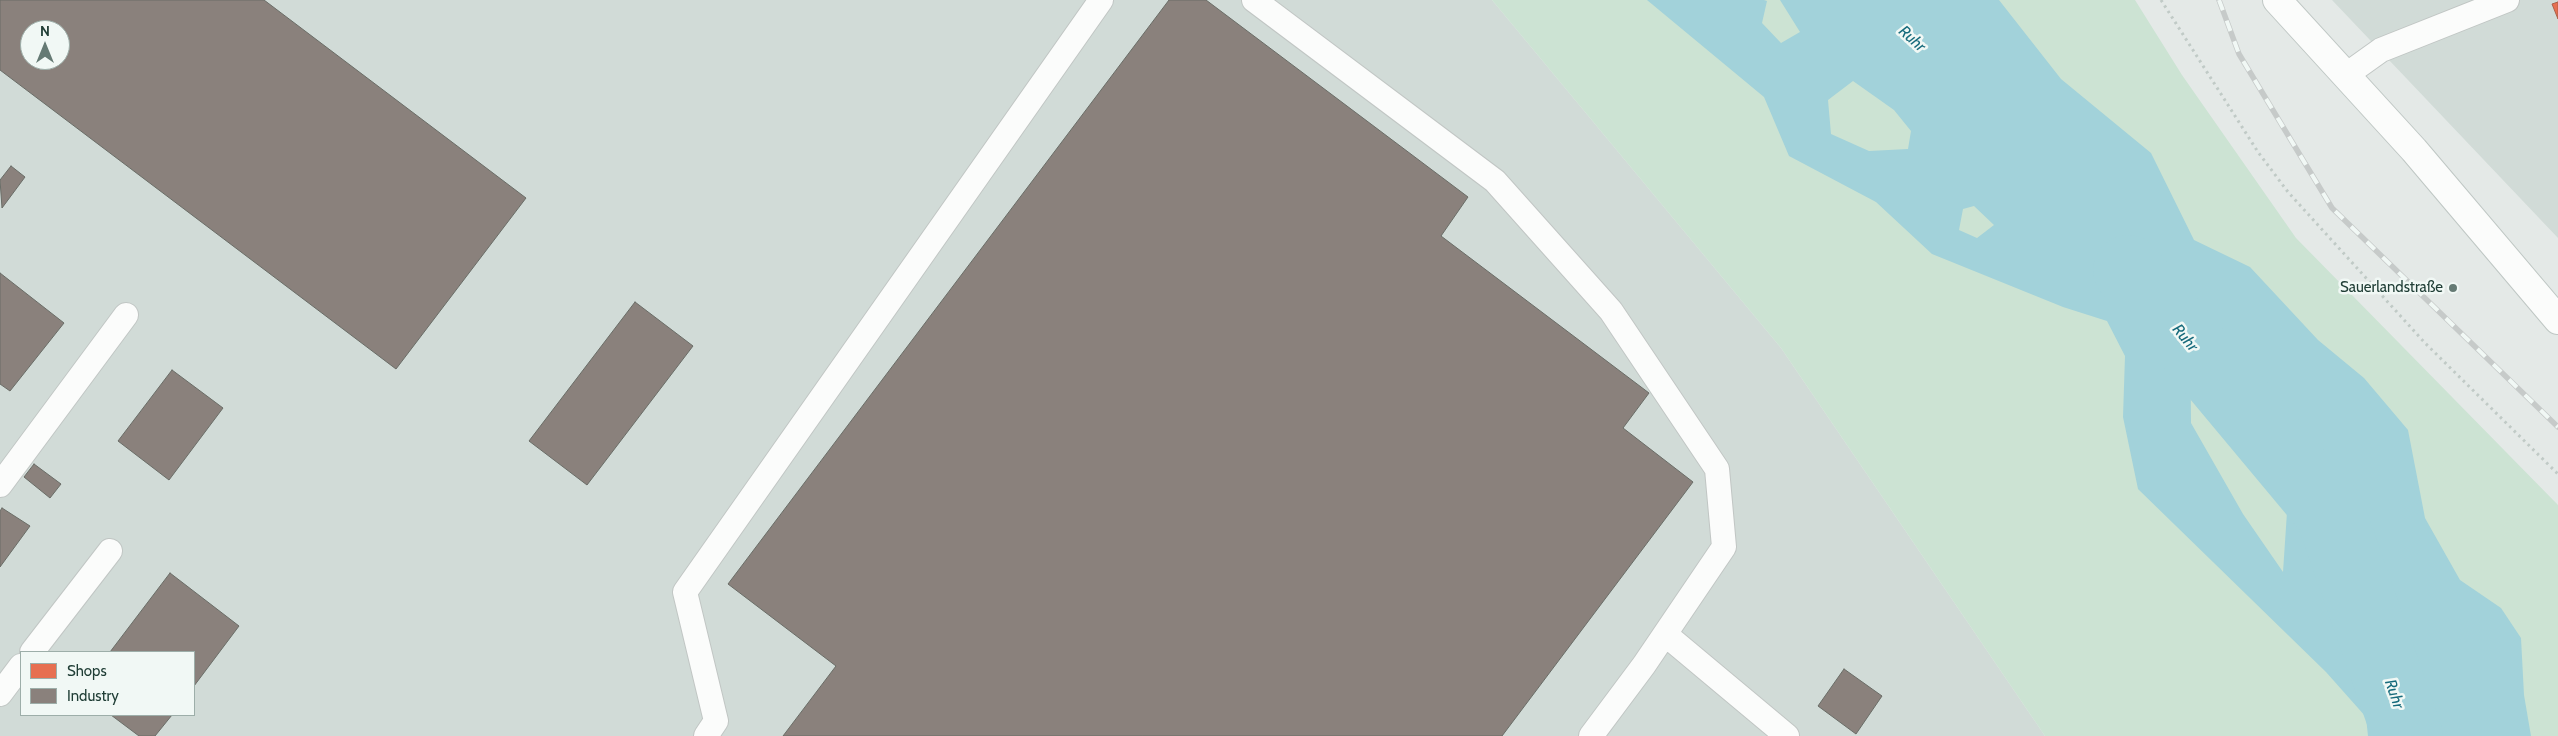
<!DOCTYPE html>
<meta charset="utf-8">
<style>
body{margin:0}
#map{position:relative;width:2558px;height:736px;overflow:hidden;background:#e4e9e7;font-family:Cabin,sans-serif}
canvas{display:block}
.legend{position:absolute;left:20px;top:651px;width:175px;height:65px;box-sizing:border-box;background:#f1f8f5;border:1px solid #9daea9;margin:0;padding:6px 9px;list-style:none;font-size:15px;color:#203e36}
.legend li{display:flex;align-items:center;gap:10px;height:25px}
.legend b{width:25px;border:1px solid #9daea9}
.north{position:absolute;left:20px;top:20px;width:50px;height:50px;box-sizing:border-box;background:#f1f8f5;border:1px solid #9daea9;border-radius:50%;rotate:0deg;font-size:14px;font-weight:700;line-height:20px;text-align:center;color:#203e36}
.north::after{content:'';display:block;margin:auto;width:18px;height:22px;background:#657a74;clip-path:polygon(50% 0,100% 100%,50% 72%,0 100%)}
</style>
<div id="map">
<canvas width="2558" height="736"></canvas>
<ul class="legend">
<li><b style="height:14px;background:#e76f51"></b>Shops</li>
<li><b style="height:14px;background:#8a817c"></b>Industry</li>
</ul>
<div class="north">N</div>
</div>
<script>
const context = document.querySelector('canvas').getContext('2d');
context.lineJoin = 'round';
function paint(path, color) {
  context.fillStyle = color;
  context.fill(path, 'evenodd');
}
function shape(rows) {
  const path = new Path2D();
  for (const r of rows) {
    path.moveTo(r[0], r[1]);
    for (let i = 2; i < r.length; i += 2) path.lineTo(r[i], r[i + 1]);
  }
  return path;
}
function trace(path, color, width, dash) {
  context.strokeStyle = color;
  context.lineWidth = width;
  context.lineCap = dash ? 'butt' : 'round';
  context.setLineDash(dash || []);
  context.stroke(path);
}
function write(font, color, halo, rows, align = 'center') {
  context.font = font + ' Cabin,sans-serif';
  context.lineWidth = 5;
  context.setLineDash([]);
  context.textBaseline = 'middle';
  context.strokeStyle = halo;
  context.fillStyle = color;
  for (const [text, x, y, turn = 0] of rows) {
    context.save();
    context.translate(x, y);
    context.rotate((+turn || 0) * Math.PI / 180);
    context.textAlign = isNaN(turn) ? turn : align;
    if (halo) context.strokeText(text, 0, 0);
    context.fillText(text, 0, 0);
    context.restore();
  }
}
const built = shape([
 [0,0,1492,0,1781,348,2045,736,0,736],
 [30,30,60,30,60,60,30,60],
 [21,652,194,652,194,715,21,715],
 [2332,0,2558,0,2558,238]
]);
const green = shape([
 [1492,0,2135,0,2182,75,2296,238,2558,505,2558,736,2045,736,1781,348]
]);
const water = shape([
 [1647,0,1764,0,1767,1,1762,23,1781,43,1800,32,1780,0,1999,0,2061,79,2151,153,2194,240,2250,267,2318,340,2364,378,2408,430,2425,518,2460,580,2501,608,2521,638,2524,695,2531,736,2368,736,2366,717,2326,672,2138,489,2123,417,2125,356,2107,321,2063,307,1932,254,1876,202,1789,156,1764,97],
 [1853,81,1894,110,1911,131,1908,149,1869,151,1831,134,1828,100],
 [1974,206,1994,225,1977,238,1959,230,1963,209],
 [2190,308,2270,389,2302,461,2287,512,2283,572,2243,514,2191,423]
]);
const shops = shape([
 [2558,2,2558,19,2552,4,2558,2]
]);
const industry = shape([
 [0,0,264,0,526,198,396,369,0,70,0,0],
 [30,30,60,30,60,60,30,60,30,30],
 [1169,0,1206,0,1468,197,1441,236,1649,393,1623,428,1693,482,1502,736,783,736,836,666,728,584,1169,0],
 [11,166,25,177,2,208,0,180,11,166],
 [0,273,64,323,10,391,0,384,0,273],
 [635,302,693,346,587,485,529,441,635,302],
 [172,370,223,408,169,480,118,441,172,370],
 [34,464,61,484,50,498,24,477,34,464],
 [2,508,30,526,0,567,0,511,2,508],
 [170,573,239,626,194,686,194,652,110,652,170,573],
 [1844,669,1882,696,1856,734,1818,706,1844,669],
 [111,715,172,715,155,736,139,736,111,715]
]);
const river = shape([
 [2128,270,2330,512,2408,736]
]);
const path = shape([
 [2161,0,2258,152,2288,192,2425,343,2558,474]
]);
const lane = shape([
 [1254,0,1495,181,1611,311,1717,469,1724,547,1644,665,1591,736],
 [2346,75,2381,50,2507,0],
 [0,485,126,315],
 [1665,634,1787,736],
 [32,652,110,551],
 [0,694,21,666],
 [706,736,716,721,685,592,1101,0]
]);
const secondary = shape([
 [2277,0,2414,150,2558,320]
]);
const rail = shape([
 [2219,0,2239,54,2332,208,2558,427]
]);
const markers = [
 [2453,288,5,"#657a74"]
];
const poiNames = [
 ["Sauerlandstraße",2443,288]
];
const waterNames = [
 ["Ruhr",1912,39,42],
 ["Ruhr",2185,338,50],
 ["Ruhr",2394,694,71]
];
paint(built, '#d1dbd7');
paint(green, '#cce3d3');
paint(water, '#a2d2da');
paint(shops, '#e76f51');
trace(shops, '#ab6049', 1);
paint(industry, '#8a817c');
trace(industry, '#6a6d67', 1);
trace(river, '#a2d2da', 70);
trace(lane, '#c1c6c4', 26);
trace(secondary, '#bfc7c4', 30);
trace(path, '#c0cac6', 3, [2.5, 4]);
trace(lane, '#fbfcfb', 24);
trace(secondary, '#fbfcfb', 28);
trace(rail, '#c6cac9', 5.5);
trace(rail, '#f1f8f5', 4, [11]);
for (const [x, y, r, color] of markers) {
  const dot = new Path2D();
  dot.arc(x, y, r, 0, 2 * Math.PI);
  context.fillStyle = color;
  context.fill(dot);
  trace(dot, '#f1f8f5', 2);
}
write('15px', '#203e36', '#f1f8f5', poiNames, 'right');
write('italic 16px', '#176b7c', '#f1f8f5', waterNames);
</script>
